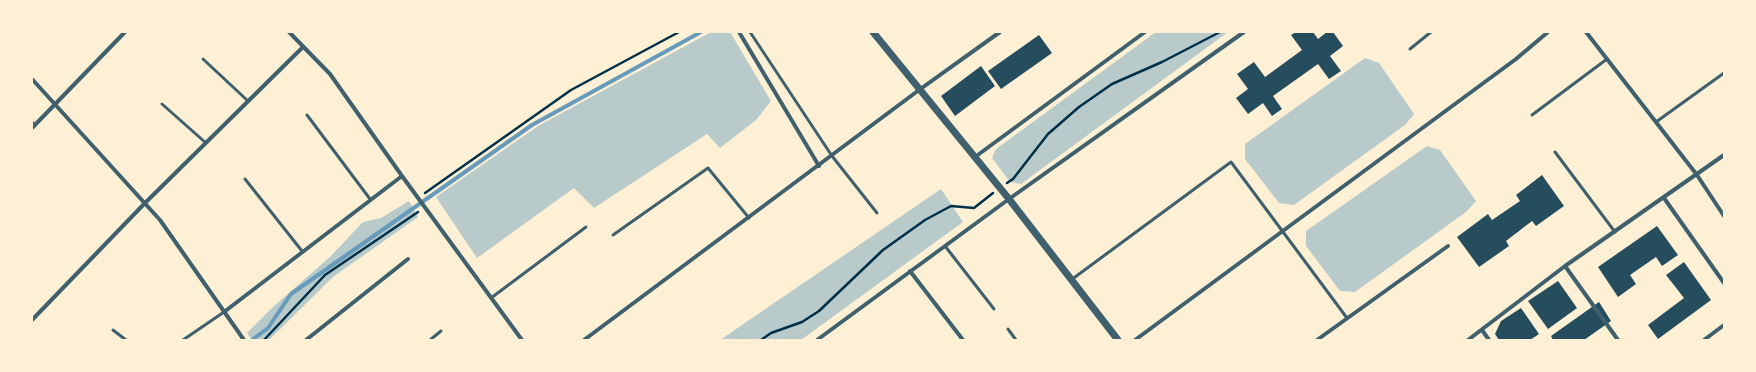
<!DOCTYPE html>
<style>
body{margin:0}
#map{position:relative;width:1756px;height:372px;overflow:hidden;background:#fdf0d5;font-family:Arial,sans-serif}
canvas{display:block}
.frame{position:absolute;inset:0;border:33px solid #fdf0d5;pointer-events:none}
</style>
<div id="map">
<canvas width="1756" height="372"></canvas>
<div class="frame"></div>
</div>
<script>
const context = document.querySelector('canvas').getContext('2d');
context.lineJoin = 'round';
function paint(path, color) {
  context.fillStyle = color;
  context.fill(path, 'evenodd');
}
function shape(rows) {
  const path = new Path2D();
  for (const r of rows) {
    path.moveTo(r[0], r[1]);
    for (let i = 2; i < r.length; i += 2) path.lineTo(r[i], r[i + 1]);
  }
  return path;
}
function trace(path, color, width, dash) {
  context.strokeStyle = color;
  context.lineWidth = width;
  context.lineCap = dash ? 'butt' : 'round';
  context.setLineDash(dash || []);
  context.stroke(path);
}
const green = shape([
 [711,32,730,32,771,101,756,120,720,148,707,134,594,208,574,188,477,258,436,197,538,126],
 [1156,32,1228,32,1021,184,1010,182,992,158,996,149],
 [1365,58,1379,63,1414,114,1405,125,1294,205,1279,203,1245,159,1245,144],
 [1427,146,1440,150,1476,201,1466,212,1355,292,1340,291,1306,246,1306,231],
 [941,189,963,222,801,340,720,340],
 [409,201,418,217,333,277,269,340,252,340,247,333,273,307,331,256,363,222,381,218]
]);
const stream = shape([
 [252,340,268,328,291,294,532,125,701,32]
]);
const building = shape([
 [1296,32,1313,32,1318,39,1327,32,1333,32,1343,46,1330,56,1341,71,1329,79,1318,64,1273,96,1282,109,1272,116,1263,103,1248,114,1236,98,1248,89,1237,74,1254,62,1265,77,1302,50,1291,35],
 [1039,35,1052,53,1001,89,988,71],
 [981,66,995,86,955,116,941,96],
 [1542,175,1564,206,1536,226,1532,221,1506,241,1509,246,1479,267,1457,237,1488,214,1492,220,1520,201,1516,195],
 [1657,226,1678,255,1662,266,1656,257,1630,275,1636,284,1618,297,1598,267],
 [1684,262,1711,300,1658,339,1648,325,1684,298,1666,275],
 [1558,281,1577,308,1548,329,1528,301],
 [1599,302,1611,321,1584,340,1553,340,1551,336],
 [1521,308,1539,334,1530,340,1499,340,1495,334,1501,321]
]);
const path = shape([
 [1007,183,1013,179,1048,134,1079,107,1112,84,1162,62,1220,32],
 [425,193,571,90,679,32],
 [264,340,325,275,418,212],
 [761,340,771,333,802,322,819,311,883,250,925,220,951,206,974,208,993,193]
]);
const service = shape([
 [750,32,832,156,877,213],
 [1410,49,1431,32],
 [203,59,248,101],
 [162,104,206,143],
 [307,115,370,199],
 [1532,115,1607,59],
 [32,122,35,125],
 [1656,122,1724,73],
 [1555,152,1615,232],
 [245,179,302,251],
 [613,235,708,168,749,218],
 [945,246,994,309],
 [1071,280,1231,162,1347,318],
 [491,298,586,227],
 [1008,329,1016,340],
 [113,330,126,340],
 [183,340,224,312],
 [430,340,441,331]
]);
const minor = shape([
 [289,32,330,74,402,176,522,340],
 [739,32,819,166],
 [1586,32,1697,175,1724,216],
 [32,79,160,220,244,340],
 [32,128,125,32],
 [975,157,1145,32],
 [1664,198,1724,283],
 [1565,266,1618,340],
 [910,271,963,340],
 [224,312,402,176],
 [32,320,145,203,303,47],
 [1482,330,1489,340],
 [306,340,408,259],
 [584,340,919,90,1000,32],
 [817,340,1009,199,1244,32],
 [1135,340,1516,59,1548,32],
 [1317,340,1448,246],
 [1468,340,1565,266,1724,155],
 [1704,340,1724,325]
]);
const tertiary = shape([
 [873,32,1009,199,1118,340]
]);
paint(green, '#b9caca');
trace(stream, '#669bbc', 4);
paint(building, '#264d5e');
trace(path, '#003049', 2.5);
trace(service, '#3f606c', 3);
trace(minor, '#3f606c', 4);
trace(tertiary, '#3f606c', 7);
</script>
